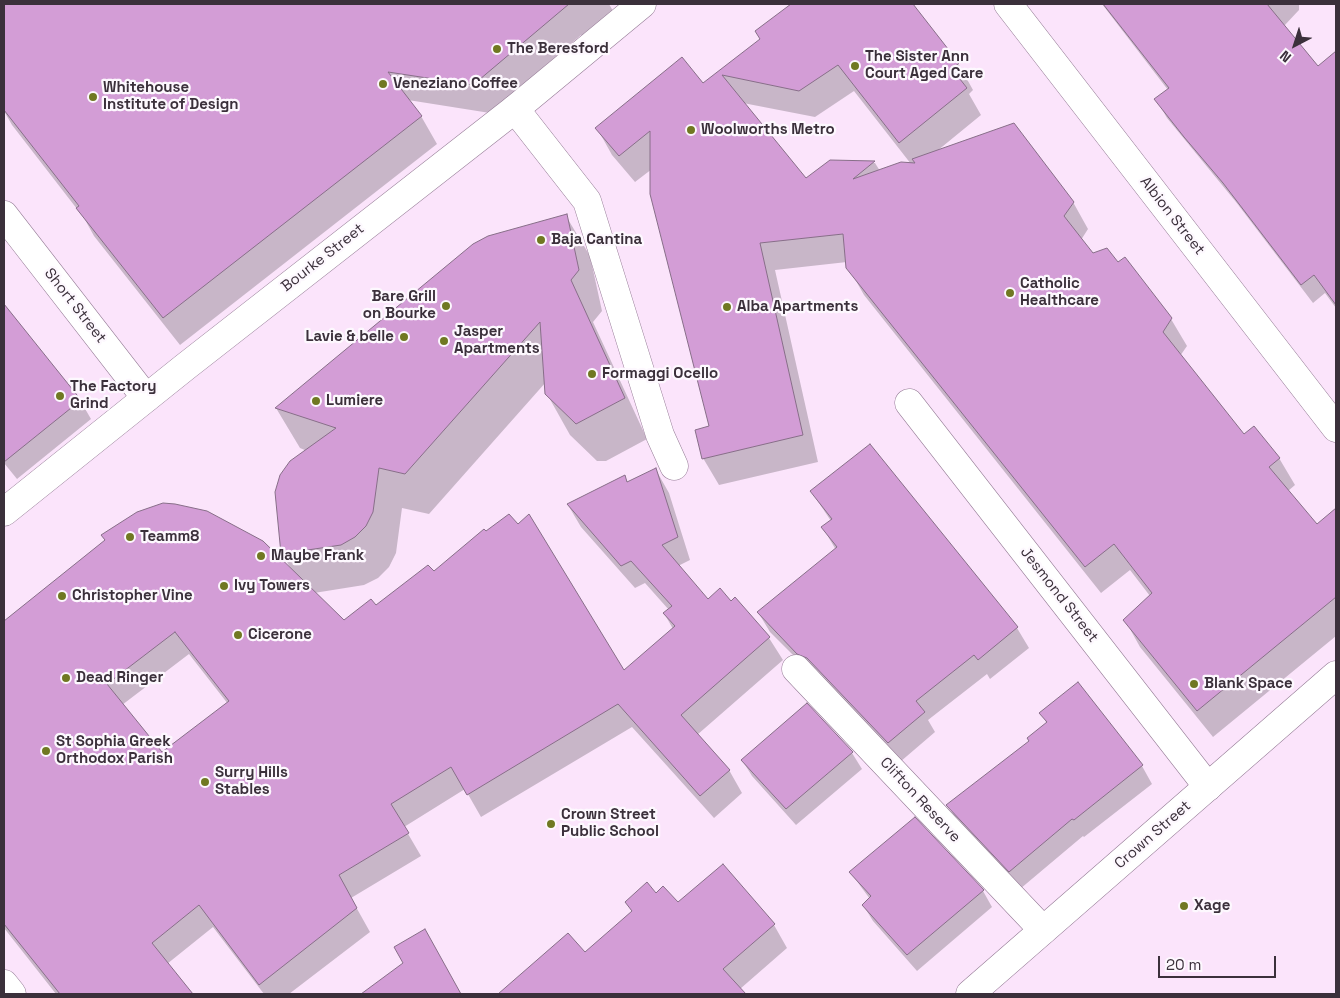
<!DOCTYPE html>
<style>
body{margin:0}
#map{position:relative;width:1340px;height:998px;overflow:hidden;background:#fbe4fb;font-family:"Space Grotesk",sans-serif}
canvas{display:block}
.frame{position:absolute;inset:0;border:5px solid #3b303b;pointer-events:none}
.north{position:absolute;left:1270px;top:20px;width:50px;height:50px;-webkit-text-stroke:4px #fdf8fe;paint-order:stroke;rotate:220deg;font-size:14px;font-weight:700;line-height:20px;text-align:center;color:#3b303b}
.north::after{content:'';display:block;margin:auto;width:18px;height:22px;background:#3b303b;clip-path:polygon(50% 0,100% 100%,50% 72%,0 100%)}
.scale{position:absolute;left:1158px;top:956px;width:118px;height:22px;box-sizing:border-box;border:2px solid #3b303b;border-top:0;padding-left:6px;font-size:15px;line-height:18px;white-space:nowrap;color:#3b303b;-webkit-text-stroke:4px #fdf8fe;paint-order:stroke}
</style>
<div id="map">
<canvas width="1340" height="998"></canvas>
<div class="frame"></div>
<div class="north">N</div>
<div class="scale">20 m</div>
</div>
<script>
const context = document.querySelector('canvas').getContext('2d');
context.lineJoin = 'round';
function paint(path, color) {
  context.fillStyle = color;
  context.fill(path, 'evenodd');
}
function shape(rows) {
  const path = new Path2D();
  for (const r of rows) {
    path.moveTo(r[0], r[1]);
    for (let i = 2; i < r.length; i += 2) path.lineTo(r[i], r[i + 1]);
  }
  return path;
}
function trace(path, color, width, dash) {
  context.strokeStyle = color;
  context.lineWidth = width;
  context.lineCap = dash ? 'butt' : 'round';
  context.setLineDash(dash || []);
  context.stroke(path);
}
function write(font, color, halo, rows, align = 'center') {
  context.font = font + ' "Space Grotesk",sans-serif';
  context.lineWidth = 4.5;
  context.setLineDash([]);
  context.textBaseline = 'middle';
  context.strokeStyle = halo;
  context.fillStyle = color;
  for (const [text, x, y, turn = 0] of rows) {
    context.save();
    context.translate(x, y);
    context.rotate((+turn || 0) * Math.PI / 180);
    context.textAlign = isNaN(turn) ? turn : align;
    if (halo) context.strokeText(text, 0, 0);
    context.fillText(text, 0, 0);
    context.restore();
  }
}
const shadow = shape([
 [4,4,609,4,613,11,583,36,581,35,490,113,408,100,421,116,437,144,180,345,94,236,84,218,12,125,4,111],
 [794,4,912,4,958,63,973,90,969,94,981,115,937,151,1073,202,1088,229,1081,240,1092,254,1171,319,1187,346,1180,356,1244,436,1279,458,1295,485,1288,491,1316,526,1325,519,1336,533,1336,636,1213,737,1140,647,1125,620,1150,596,1130,570,1101,593,864,295,848,267,847,262,775,270,818,462,719,485,703,458,711,427,652,169,635,182,612,155,597,128,703,85,762,39,757,31],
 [854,91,911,164,880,171,875,163,831,161,806,180,743,103,815,117],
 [1102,4,1299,4,1299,10,1284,26,1318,68,1330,59,1336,68,1336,308,1325,293,1313,303,1236,202,1167,118,1156,99,1168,90],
 [566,216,590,256,602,311,593,322,647,439,606,461,597,461,570,435,547,394,546,382,429,514,402,508,396,553,389,567,378,578,364,585,314,593,343,621,376,607,434,572,624,672,673,629,664,613,669,610,645,583,635,588,581,527,568,505,625,477,628,483,656,470,669,493,690,560,678,566,708,601,731,603,735,599,769,638,783,660,697,735,729,770,742,793,714,818,632,727,481,817,465,789,404,827,421,856,351,898,370,932,289,994,264,994,213,927,167,964,191,994,56,994,4,928,4,872,13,864,4,852,4,622,106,541,102,535,291,569,282,554,307,451,300,448,276,408],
 [189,654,228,704,162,754,122,705],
 [4,306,80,400,91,419,17,479,4,463],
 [870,445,1017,628,1029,648,990,679,987,674,928,720,935,732,900,762,770,632,758,612,836,550,823,528,831,521,811,491],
 [1078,684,1142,766,1152,784,1084,837,1083,836,1020,889,958,823,948,805,1030,742,1047,724,1041,713],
 [806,705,852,753,862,769,796,825,752,776,742,760],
 [850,872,983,891,992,907,917,971,873,921,863,905,870,899],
 [656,895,678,904,774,925,787,948,740,989,744,994,517,994,511,984,585,953,632,912,626,902],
 [425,931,460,994,364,994,405,963]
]);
const building = shape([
 [4,4,569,4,473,85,388,72,422,116,163,318,76,208,79,206,4,110,4,4],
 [791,4,913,4,959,63,952,69,967,88,899,143,838,65,799,91,722,75,806,178,830,160,875,161,853,179,901,162,915,163,912,159,1014,123,1074,202,1064,216,1093,253,1107,248,1118,262,1125,257,1172,318,1163,332,1244,434,1254,426,1280,458,1269,467,1317,524,1336,508,1336,597,1197,711,1123,620,1152,593,1114,544,1085,567,846,268,843,234,760,243,803,435,702,459,695,430,709,426,650,194,650,131,619,156,595,128,682,57,703,83,760,39,755,31,791,4],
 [1103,4,1267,4,1318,66,1336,51,1336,305,1314,275,1301,285,1223,183,1184,137,1154,99,1169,88,1103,4],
 [567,214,579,270,571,280,625,398,576,424,545,394,540,322,405,474,379,468,373,512,366,526,355,537,341,545,281,554,275,492,280,475,290,461,336,428,275,408,473,244,488,236,567,214],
 [4,304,81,400,4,462,4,304],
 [870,444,1018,627,978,660,974,655,916,701,925,712,888,743,807,658,797,654,757,612,837,547,821,527,832,519,810,491,870,444],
 [656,468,678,537,662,545,708,599,720,588,731,601,735,597,770,637,681,715,730,770,700,796,618,704,467,795,451,767,391,804,409,833,339,875,357,908,259,985,199,905,152,943,193,994,60,994,4,924,4,621,105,540,101,535,137,512,163,503,175,504,207,511,263,541,344,620,371,599,376,605,428,565,434,571,484,529,486,531,509,514,518,524,529,514,624,670,675,626,663,613,672,606,631,561,621,566,567,504,625,475,627,482,656,468],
 [175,632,229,701,162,752,107,684,175,632],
 [1078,682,1143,765,1074,820,1072,819,1009,872,946,805,1029,741,1027,738,1047,722,1039,713,1078,682],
 [807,703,853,752,786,809,741,760,807,703],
 [915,817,984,890,907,955,862,905,871,896,849,872,915,817],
 [723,864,775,924,723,969,746,994,498,994,568,933,585,952,632,911,625,902,647,882,656,893,663,886,678,902,723,864],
 [425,929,461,994,361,994,403,963,394,947,425,929]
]);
const street = shape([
 [515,109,587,201,660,435,674,466],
 [4,215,146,398],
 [909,403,1208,787],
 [796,669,1043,930],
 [4,984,12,994]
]);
const secondary = shape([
 [1008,4,1336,428],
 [4,512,185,367,515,109,642,4],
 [970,994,1336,675]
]);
const markers = [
 [497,49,5,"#707822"],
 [855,66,5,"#707822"],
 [383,84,5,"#707822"],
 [93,97,5,"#707822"],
 [691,130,5,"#707822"],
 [541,240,5,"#707822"],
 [1010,293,5,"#707822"],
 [446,306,5,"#707822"],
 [727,307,5,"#707822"],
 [404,337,5,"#707822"],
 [444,341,5,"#707822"],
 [592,374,5,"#707822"],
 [60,396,5,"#707822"],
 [316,401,5,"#707822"],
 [130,537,5,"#707822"],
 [261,556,5,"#707822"],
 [224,586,5,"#707822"],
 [62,596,5,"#707822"],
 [238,635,5,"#707822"],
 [66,678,5,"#707822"],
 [1194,684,5,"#707822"],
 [46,751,5,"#707822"],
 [205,782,5,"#707822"],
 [551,824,5,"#707822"],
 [1184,906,5,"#707822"]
];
const poiNames = [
 ["The Beresford",507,49],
 ["The Sister Ann",865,57],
 ["Court Aged Care",865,74],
 ["Veneziano Coffee",393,84],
 ["Whitehouse",103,88],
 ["Institute of Design",103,105],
 ["Woolworths Metro",701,130],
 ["Baja Cantina",551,240],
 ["Catholic",1020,284],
 ["Healthcare",1020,301],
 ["Bare Grill",436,297,"right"],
 ["on Bourke",436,314,"right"],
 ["Alba Apartments",737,307],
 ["Jasper",454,332],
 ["Apartments",454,349],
 ["Lavie & belle",394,337,"right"],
 ["Formaggi Ocello",602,374],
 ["The Factory",70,387],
 ["Grind",70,404],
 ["Lumiere",326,401],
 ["Teamm8",140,537],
 ["Maybe Frank",271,556],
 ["Ivy Towers",234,586],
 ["Christopher Vine",72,596],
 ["Cicerone",248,635],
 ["Dead Ringer",76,678],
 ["Blank Space",1204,684],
 ["St Sophia Greek",56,742],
 ["Orthodox Parish",56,759],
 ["Surry Hills",215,773],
 ["Stables",215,790],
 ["Crown Street",561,815],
 ["Public School",561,832],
 ["Xage",1194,906]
];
const streetNames = [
 ["Albion Street",1172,216,52],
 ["Bourke Street",323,258,-38],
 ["Short Street",75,306,52],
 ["Jesmond Street",1059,595,52],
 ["Clifton Reserve",920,800,47],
 ["Crown Street",1153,835,-41]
];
paint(shadow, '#0003');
paint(building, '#d39dd6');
trace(building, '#876e88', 1);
trace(street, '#947b95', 29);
trace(secondary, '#947b95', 29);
trace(street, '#fff', 28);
trace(secondary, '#fff', 28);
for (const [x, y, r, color] of markers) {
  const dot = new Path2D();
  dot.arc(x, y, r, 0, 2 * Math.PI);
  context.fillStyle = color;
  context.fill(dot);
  trace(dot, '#fdf8fe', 2);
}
write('bold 15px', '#3b303b', '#fdf8fe', poiNames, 'left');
write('15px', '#3b303b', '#fdf8fe', streetNames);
</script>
